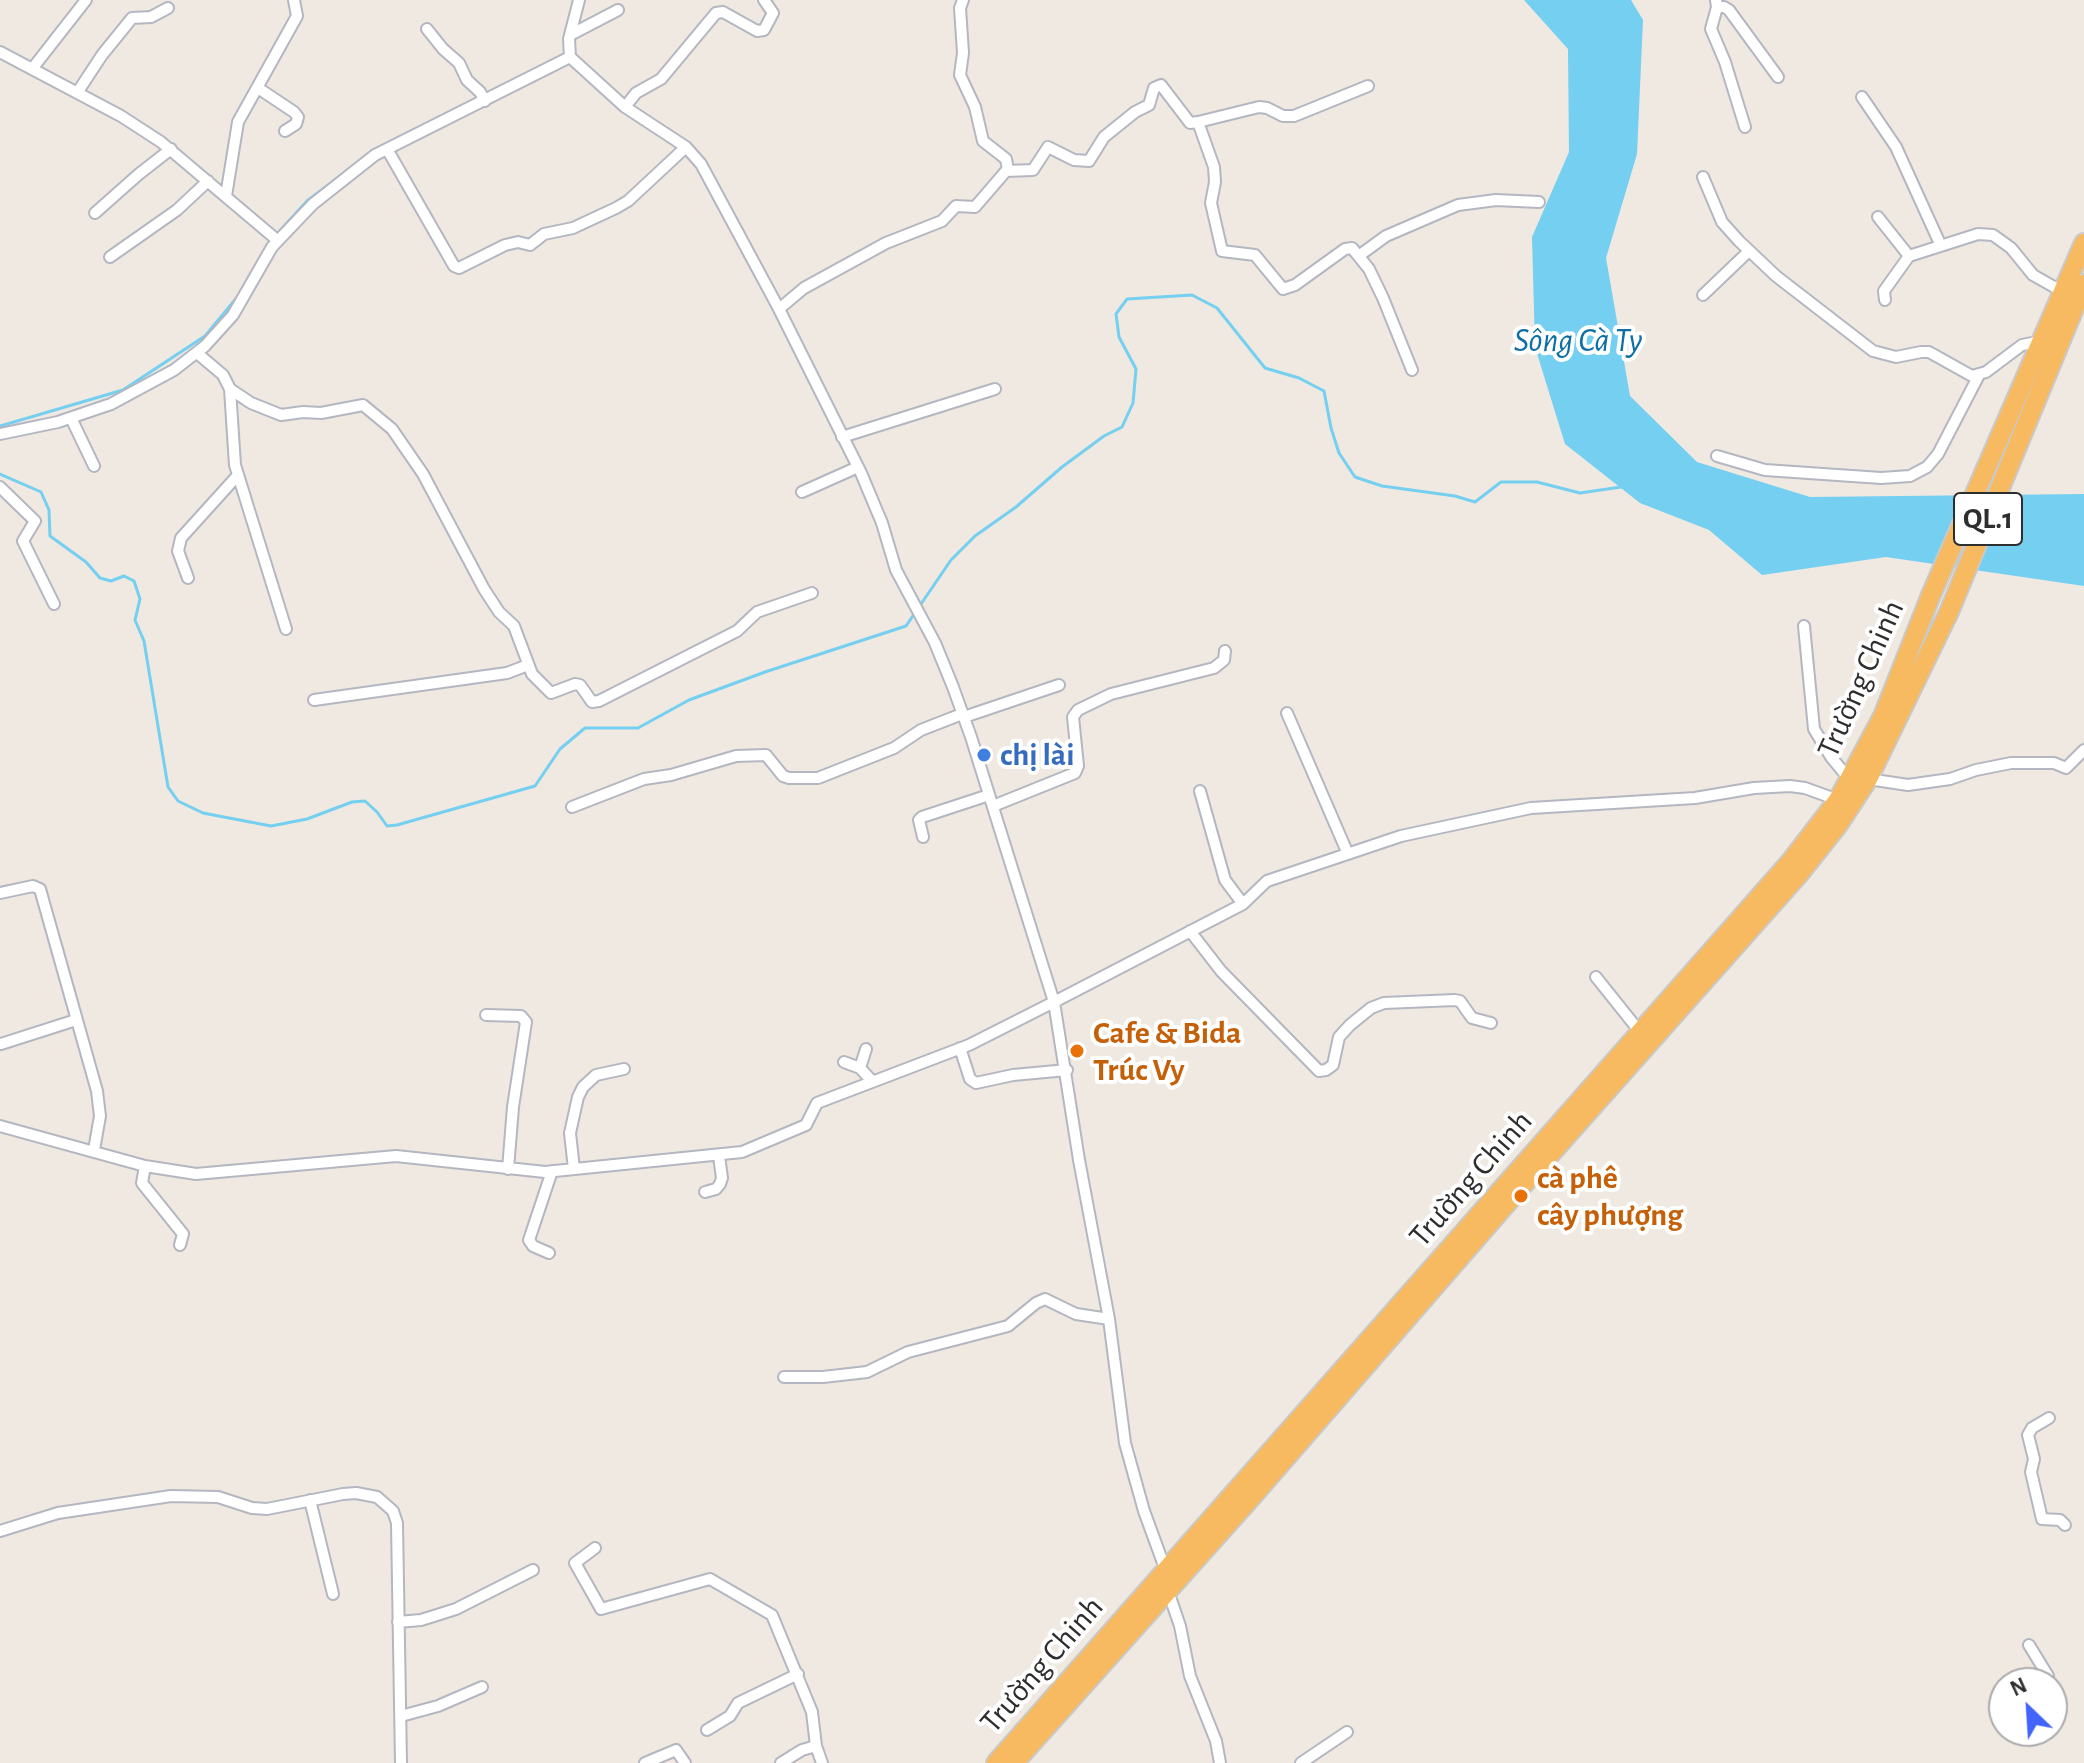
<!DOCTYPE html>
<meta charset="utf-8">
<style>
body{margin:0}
#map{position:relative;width:2084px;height:1763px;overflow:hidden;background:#efe9e1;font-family:"Alegreya Sans",sans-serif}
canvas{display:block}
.north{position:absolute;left:1988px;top:1667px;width:80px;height:80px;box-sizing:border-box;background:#fff;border:2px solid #ababab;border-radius:50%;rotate:335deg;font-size:22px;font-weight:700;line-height:32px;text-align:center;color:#2e2e2e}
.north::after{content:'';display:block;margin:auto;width:28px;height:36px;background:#4264fb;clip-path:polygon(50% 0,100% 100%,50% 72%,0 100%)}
</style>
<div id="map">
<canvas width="2084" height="1763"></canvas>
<div class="north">N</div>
</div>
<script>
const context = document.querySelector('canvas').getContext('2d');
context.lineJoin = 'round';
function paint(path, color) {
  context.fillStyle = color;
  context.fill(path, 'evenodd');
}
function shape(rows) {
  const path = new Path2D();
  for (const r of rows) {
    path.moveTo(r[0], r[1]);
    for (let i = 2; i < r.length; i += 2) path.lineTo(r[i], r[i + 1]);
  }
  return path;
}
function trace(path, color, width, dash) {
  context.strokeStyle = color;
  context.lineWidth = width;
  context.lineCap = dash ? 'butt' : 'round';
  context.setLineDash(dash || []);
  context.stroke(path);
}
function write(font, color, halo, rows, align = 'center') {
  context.font = font + ' "Alegreya Sans",sans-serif';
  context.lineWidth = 8;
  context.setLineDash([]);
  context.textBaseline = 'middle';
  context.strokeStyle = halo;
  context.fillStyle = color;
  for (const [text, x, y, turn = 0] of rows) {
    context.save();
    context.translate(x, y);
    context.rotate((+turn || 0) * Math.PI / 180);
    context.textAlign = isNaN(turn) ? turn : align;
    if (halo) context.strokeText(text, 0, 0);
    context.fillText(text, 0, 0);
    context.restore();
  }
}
const water = shape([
 [1524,0,1631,0,1643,20,1637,154,1606,258,1630,396,1697,462,1810,497,2084,494,2084,586,1886,557,1762,575,1709,530,1640,503,1565,444,1535,347,1532,237,1569,152,1568,49]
]);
const stream = shape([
 [377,149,456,109],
 [277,234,307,201,364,158],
 [0,426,123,390,205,336,239,295],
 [0,474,41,492,49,510,50,536,86,562,100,578,111,581,124,576,134,581,140,599,135,620,144,641,168,787,178,801,203,813,271,826,307,819,352,802,365,801,377,812,387,826,397,825,535,786,560,749,585,728,638,728,689,700,765,672,906,626,951,560,975,536,1016,507,1062,467,1104,436,1122,427,1133,403,1136,369,1119,337,1116,314,1127,299,1192,295,1217,308,1265,368,1299,378,1324,391,1331,428,1339,453,1355,477,1382,486,1455,496,1475,502,1501,482,1537,482,1580,493,1621,487]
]);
const minor = shape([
 [579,0,569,39,570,57,625,107,686,147,701,164,779,309,861,473,882,523,896,570,935,643,953,687,971,737,1054,1002,1079,1160,1109,1319,1125,1443,1144,1511,1166,1571],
 [963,0,960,8,963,53,960,75,975,107,983,141,1006,159,1008,170],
 [1716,0,1717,7,1711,29,1725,62,1745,127],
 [1717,7,1724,7,1729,10,1778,77],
 [427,29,443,49,459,63,467,80,480,92,485,101],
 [570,35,618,10],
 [0,52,121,116,161,142,277,240],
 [32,69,86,0],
 [258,88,294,112,298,117,296,124,285,131],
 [77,93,102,55,132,18,151,17,168,8],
 [1862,97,1896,147,1941,246],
 [625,107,636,93,661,79,716,13,723,12,757,31,764,30,773,13,764,0],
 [1198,122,1259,107,1267,108,1283,116,1294,116,1368,86],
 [387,149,454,266,459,268,505,245,518,242,530,245,544,234,573,228,616,208,628,201,686,147],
 [1703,177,1722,222,1739,241,1776,276,1873,351,1896,357,1921,352,1929,352,1972,376,1986,372,2022,345,2042,341],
 [226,196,238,122,297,16,294,0],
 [95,213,139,174,171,149],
 [1878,217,1909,256,1978,234,1993,235,2011,248,2033,275,2063,292],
 [1360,255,1386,236,1458,205,1496,200,1539,202],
 [110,257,177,210,208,181],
 [1703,295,1749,251],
 [1885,300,1884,291,1909,256],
 [779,309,804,288,886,243,942,221,956,206,975,207,1006,171,1033,170,1048,147,1074,160,1089,161,1104,137,1135,112,1149,105,1154,88,1161,85,1190,123,1198,122,1214,167,1215,182,1211,203,1222,251,1255,255,1283,289,1295,285,1345,249,1352,248,1369,269,1383,298,1412,370],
 [197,353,223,375,230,389,235,465,286,629],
 [230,389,251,403,281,415,303,412,321,413,363,405,392,429,423,474,484,589,499,612,514,626,532,674,551,693,575,684,580,685,592,702,599,701,737,631,757,612,812,593],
 [71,418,94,466],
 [0,434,58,422,111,404,174,370,205,346,233,315,272,247,313,204,375,155,570,57],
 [842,437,995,389],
 [1717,456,1765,470,1881,478,1910,476,1927,467,1938,454,1979,375],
 [0,487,35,521,23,541,54,604],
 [802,492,858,467],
 [188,578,178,551,181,538,238,475],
 [1804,626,1814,729,1831,757,1850,780],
 [314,700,507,673,528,665],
 [1287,713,1348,854],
 [964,717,1059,685],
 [1868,779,1908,785,1950,779,1976,770,2011,763,2054,763,2066,768,2084,750],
 [1200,791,1225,880,1243,904],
 [993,806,1075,773,1078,766,1073,717,1078,710,1111,694,1214,668,1224,660,1225,651],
 [572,807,644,779,671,775,736,756,766,755,783,776,789,778,818,778,894,748,921,730,962,714],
 [923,837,919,820,922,817,989,795],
 [0,893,33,886,40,889,97,1091,100,1116,94,1150],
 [1190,931,1221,971,1319,1071,1326,1070,1333,1065,1339,1037,1350,1025,1371,1008,1384,1003,1455,1000,1460,1001,1472,1018,1491,1023],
 [1596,977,1640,1032],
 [486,1015,521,1016,526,1022,513,1107,508,1169],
 [1,1044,76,1020],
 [960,1048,970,1079,976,1083,1013,1075,1067,1070],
 [844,1062,860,1068,872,1081],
 [860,1068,866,1049],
 [0,1126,145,1166,196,1174,396,1156,545,1172,742,1152,806,1125,817,1103,969,1045,1054,1002,1243,904,1267,881,1401,836,1531,808,1695,798,1754,788,1790,786,1805,788,1838,800],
 [145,1166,142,1183,183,1234,180,1245],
 [574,1169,570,1133,578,1097,583,1087,596,1075,624,1069],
 [705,1192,716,1189,720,1184,722,1178,719,1156],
 [549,1253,533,1246,529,1240,552,1171],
 [784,1377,823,1377,867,1372,908,1352,1008,1326,1036,1303,1045,1299,1076,1314,1109,1319],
 [2049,1418,2032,1428,2028,1435,2034,1459,2031,1472,2042,1519,2060,1520,2065,1525],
 [310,1500,333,1594],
 [0,1531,58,1513,171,1496,218,1497,252,1508,267,1509,343,1494,356,1493,377,1497,393,1511,397,1523,401,1763],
 [595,1548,575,1563,601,1609,710,1579,772,1615,812,1712,816,1746,822,1763],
 [1168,1591,1180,1626,1190,1676,1216,1741,1220,1763],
 [398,1622,421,1620,456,1609,533,1570],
 [2029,1645,2048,1676],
 [401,1716,438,1706,482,1687],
 [707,1730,730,1716,738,1703,798,1674],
 [645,1763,676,1750,685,1763],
 [781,1763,802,1750,816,1746],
 [1301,1763,1347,1732]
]);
const trunk = shape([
 [996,1763,1695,970,1791,861,1838,800,1883,716,1931,595,2084,243],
 [1014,1763,1250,1499,1507,1203,1800,873,1838,825,1868,779,1949,612,2084,284]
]);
const markers = [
 [984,755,8,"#3f7fe0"],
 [1077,1051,8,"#e8710a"],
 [1521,1196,8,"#e8710a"]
];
const shields = [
 [1988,519,68]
];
const shieldNames = [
 ["QL.1",1988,519]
];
const streetNames = [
 ["Trường Chinh",1861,679,-66],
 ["Trường Chinh",1471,1179,-49],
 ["Trường Chinh",1042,1665,-49]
];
const shopNames = [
 ["chị lài",1000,755]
];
const foodNames = [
 ["Cafe & Bida",1093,1033],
 ["Trúc Vy",1093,1070],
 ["cà phê",1537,1178],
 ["cây phượng",1537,1215]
];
const waterNames = [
 ["Sông Cà Ty",1578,341]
];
paint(water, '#75cff0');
trace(stream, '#75cff0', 3);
trace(minor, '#b4b7c1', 14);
trace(trunk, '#c9c9c9', 22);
trace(minor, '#fff', 10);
trace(trunk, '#f8ba60', 18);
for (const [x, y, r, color] of markers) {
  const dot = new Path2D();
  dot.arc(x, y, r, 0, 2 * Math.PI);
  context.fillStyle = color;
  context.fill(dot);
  trace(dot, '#fff', 3);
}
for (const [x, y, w] of shields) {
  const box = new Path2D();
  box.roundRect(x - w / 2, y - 26, w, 52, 6);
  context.fillStyle = '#fff';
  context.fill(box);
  trace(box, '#2e2e2e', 2);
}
write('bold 30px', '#2e2e2e', null, shieldNames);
write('32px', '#2e2e2e', '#fff', streetNames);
write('bold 32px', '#366cbe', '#fff', shopNames, 'left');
write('bold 32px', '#c56008', '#fff', foodNames, 'left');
write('italic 34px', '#0d6fa3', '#fff', waterNames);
</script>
